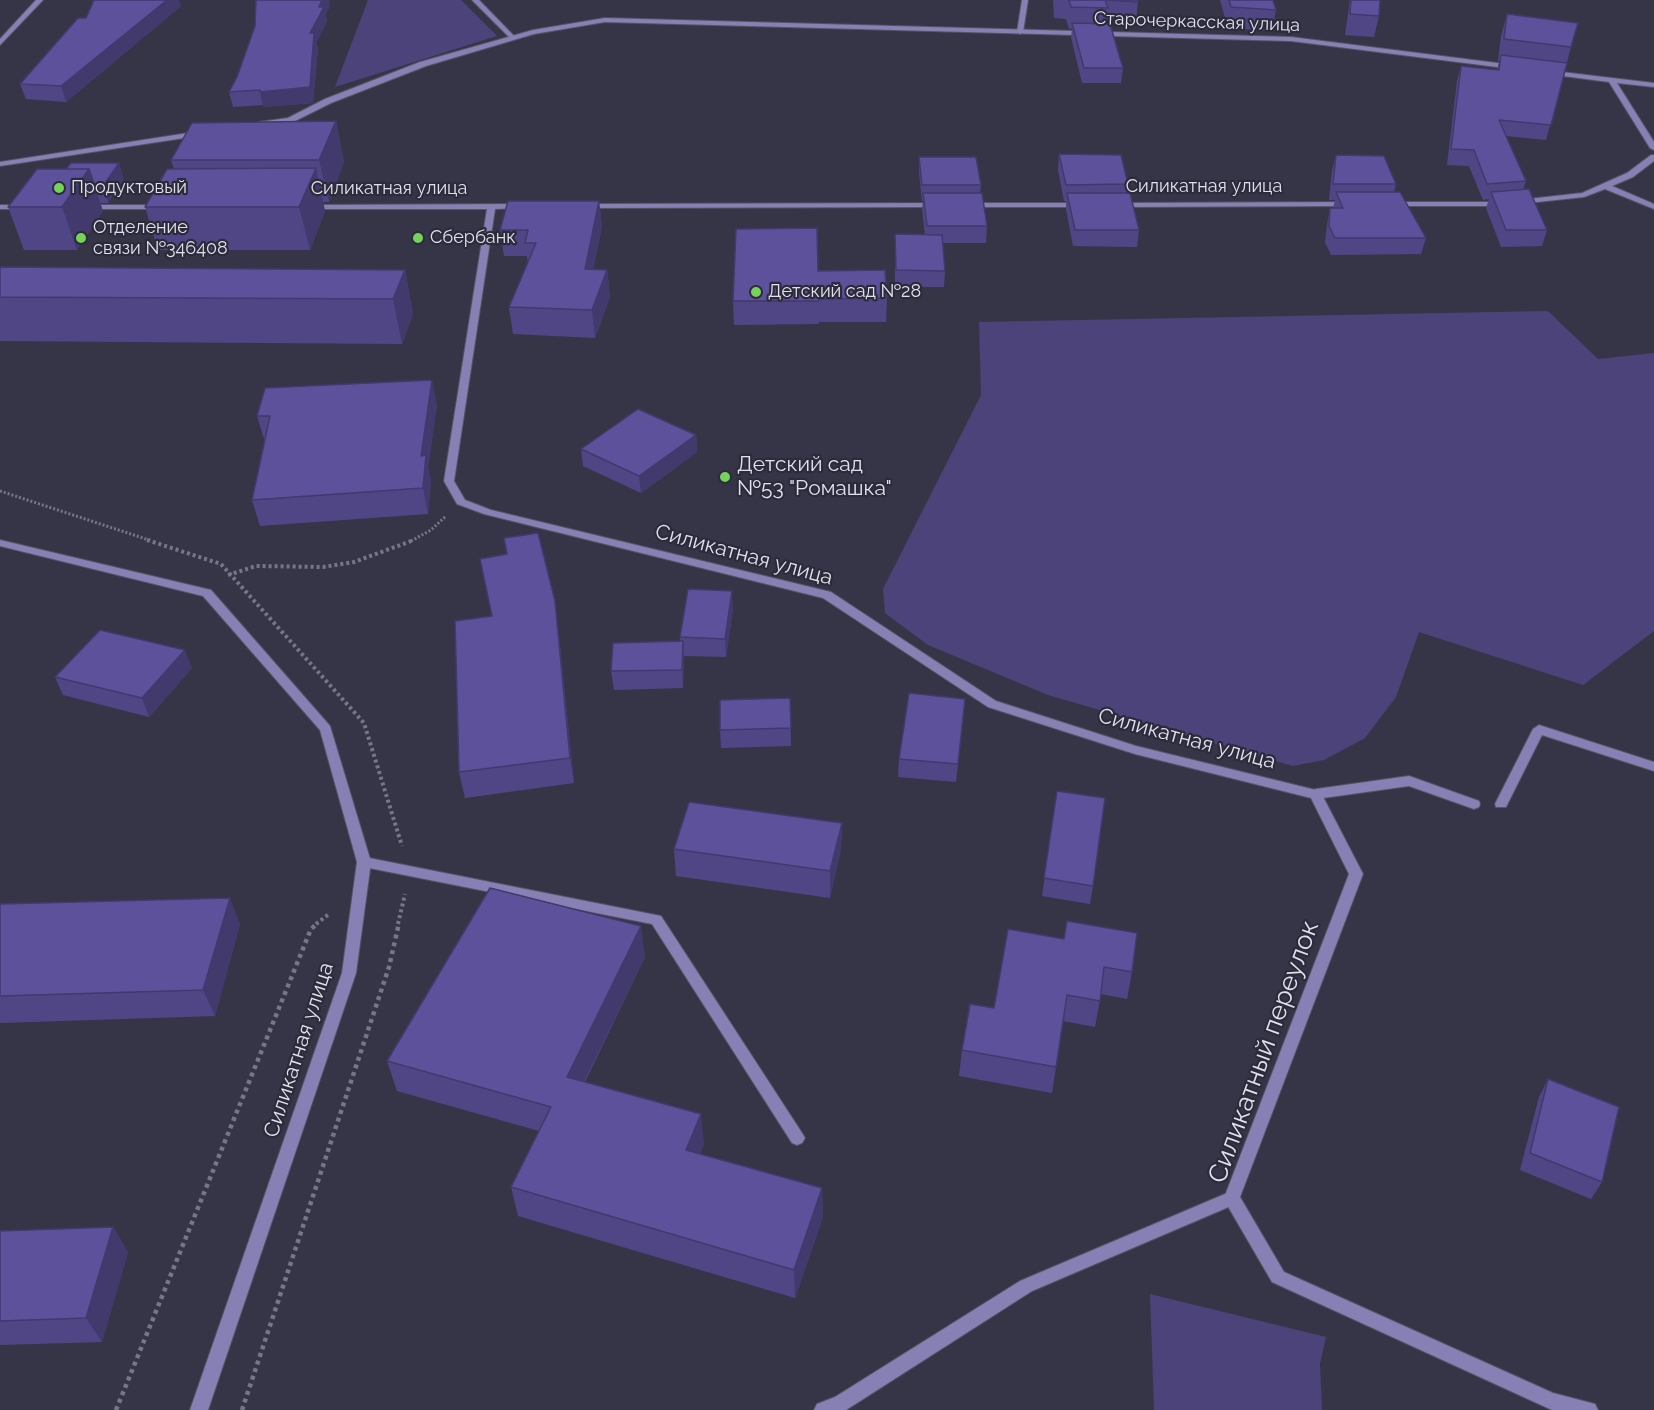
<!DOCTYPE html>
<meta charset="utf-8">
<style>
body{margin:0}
canvas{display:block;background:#363547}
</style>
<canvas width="1654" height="1410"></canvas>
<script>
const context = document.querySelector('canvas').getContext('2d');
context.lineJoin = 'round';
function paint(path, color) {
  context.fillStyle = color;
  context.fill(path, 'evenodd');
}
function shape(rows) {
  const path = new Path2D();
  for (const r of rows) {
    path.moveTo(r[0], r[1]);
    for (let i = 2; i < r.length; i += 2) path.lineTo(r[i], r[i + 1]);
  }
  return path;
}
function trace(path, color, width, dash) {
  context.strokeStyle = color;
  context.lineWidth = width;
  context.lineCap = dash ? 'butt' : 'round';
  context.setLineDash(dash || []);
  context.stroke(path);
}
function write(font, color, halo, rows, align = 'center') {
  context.font = font + ' Raleway,sans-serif';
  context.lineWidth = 4.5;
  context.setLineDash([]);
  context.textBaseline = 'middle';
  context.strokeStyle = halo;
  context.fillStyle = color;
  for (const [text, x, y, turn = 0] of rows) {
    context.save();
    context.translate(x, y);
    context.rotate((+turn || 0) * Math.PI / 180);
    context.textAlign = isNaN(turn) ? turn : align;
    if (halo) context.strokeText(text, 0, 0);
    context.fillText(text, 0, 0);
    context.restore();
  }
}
const green = shape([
 [368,0,461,0,497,36,335,87],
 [1548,311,1598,359,1654,353,1654,631,1583,685,1419,632,1396,697,1365,738,1324,760,1293,766,1048,695,928,645,885,613,883,589,981,395,979,322],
 [1150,1294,1326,1337,1320,1364,1322,1410,1154,1410]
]);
const pathFar2 = shape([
 [0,491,152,541],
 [411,541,431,530,446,516]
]);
const pathFar1 = shape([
 [147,540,221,564,364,723,402,846],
 [228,575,256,566,323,567,354,562,414,540],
 [316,924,329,914],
 [398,924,405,894]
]);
const path = shape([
 [116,1410,311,929,318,923],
 [242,1410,389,967,399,923]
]);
const service = shape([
 [472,0,479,0,515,37,515,39,511,39,472,0],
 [1022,0,1028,0,1023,32,1020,34,1017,32,1022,0],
 [1539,725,1654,762,1654,771,1542,735,1506,807,1496,807,1495,804,1533,729,1539,725],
 [1409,776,1479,801,1480,804,1479,807,1474,809,1409,786,1316,799,1312,797,1310,794,1312,791,1316,789,1409,776],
 [364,857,661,916,802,1133,805,1138,802,1143,797,1145,792,1143,652,924,364,867,359,866,357,862,359,858,364,857],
 [1232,1191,1238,1193,1240,1198,1238,1203,1032,1291,846,1410,814,1410,817,1404,835,1397,1020,1281,1232,1191]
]);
const minor = shape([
 [36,0,43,0,0,45,0,39,36,0],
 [605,18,1291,37,1513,65,1517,67,1513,69,1291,41,605,22,534,34,426,66,331,103,293,122,259,126,255,124,259,122,288,118,325,99,420,62,533,30,605,18],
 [1545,70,1654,83,1654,87,1617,83,1654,142,1654,150,1650,148,1609,82,1548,74,1545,74,1545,70],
 [201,131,205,133,204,135,0,166,0,162,201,131],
 [1651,155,1654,155,1654,161,1633,177,1612,186,1654,204,1654,209,1605,189,1584,197,1519,204,1515,202,1519,200,1582,193,1627,173,1651,155],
 [1348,202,1352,204,1351,206,1117,207,1113,205,1117,203,1348,202],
 [1390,202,1501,202,1505,204,1501,206,1393,206,1389,204,1390,202],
 [937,203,941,205,940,207,586,208,582,206,586,204,937,203],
 [967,203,1081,203,1085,205,1081,207,970,207,966,205,967,203],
 [523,204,526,204,526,208,495,209,454,481,465,500,491,510,831,592,996,701,1136,746,1320,791,1363,874,1240,1197,1284,1272,1553,1393,1595,1404,1598,1410,1552,1410,1272,1282,1226,1203,1224,1198,1349,874,1311,798,1135,754,988,707,823,598,484,514,457,504,444,481,487,209,310,209,306,207,310,205,523,204],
 [0,205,22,205,26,207,22,209,0,209,0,205],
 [82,205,160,205,164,207,160,209,82,209,82,205]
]);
const tertiary = shape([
 [0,540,211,590,330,726,371,862,356,973,208,1410,190,1410,342,973,357,862,320,730,203,596,0,546,0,540]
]);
const wall = shape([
 [1053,0,1138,0,1136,23,1106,21,1106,23,1123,68,1121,83,1082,83,1071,37,1072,29,1069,29,1066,19,1054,18],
 [1220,0,1273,0,1276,10,1272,31,1228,28],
 [1350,0,1380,0,1379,16,1374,37,1345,35],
 [181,6,66,102,26,99,20,84,86,18],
 [330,6,325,15,327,21,316,43,318,48,313,103,263,107,263,105,233,107,229,92,237,77,255,26],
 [1507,14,1571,47,1546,140,1506,136,1526,181,1523,190,1547,230,1542,246,1501,247,1486,208,1489,199,1483,200,1469,166,1447,165,1457,81,1461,66,1497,70,1499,61,1498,61,1501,36],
 [336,121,344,162,329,202,323,202,325,211,310,250,158,250,145,207,174,169,171,160],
 [1059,154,1128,184,1127,193,1139,230,1137,247,1073,246,1066,209,1066,201,1064,201,1058,170],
 [1336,155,1396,184,1394,192,1426,238,1421,254,1331,255,1325,242,1327,225,1330,208,1333,208,1335,200,1329,200,1332,171],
 [919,157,981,185,980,193,987,226,986,243,943,243,945,271,944,287,895,287,895,234,925,235,922,209,923,201,922,201,919,173],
 [124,179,108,203,100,203,103,211,77,250,24,250,8,207],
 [599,201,602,227,593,269,607,270,610,297,595,338,513,334,509,307,528,263,527,256,504,256,500,230],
 [0,267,405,270,413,314,402,344,0,341],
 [818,271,887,298,886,322,819,322,819,324,734,325,733,301],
 [437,405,428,467,431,481,428,514,260,526,252,500,265,442,257,416],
 [696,435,697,452,641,493,583,466,581,449],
 [480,559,558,626,574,783,465,798,459,772,492,616],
 [733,609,726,657,684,656,683,688,614,690,611,671,680,641,680,637],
 [192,668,149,717,63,695,55,677],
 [790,698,791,746,721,748,720,730],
 [963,717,956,782,898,777,899,759],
 [1057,791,1093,886,1090,904,1042,896],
 [842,823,841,849,830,898,676,876,674,849],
 [0,904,240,924,215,1016,0,1023],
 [1008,929,1132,972,1127,999,1101,994,1095,1027,1063,1021,1052,1093,959,1076,962,1050,994,1008],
 [645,957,585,1082,704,1143,700,1154,822,1188,823,1217,795,1298,518,1216,511,1187,539,1131,397,1091,387,1061],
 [1548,1079,1602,1182,1591,1199,1520,1170,1539,1097],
 [113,1227,128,1252,102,1342,0,1345,0,1231]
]);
const shadedWall = shape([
 [167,0,179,0,181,6,66,102,61,86],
 [322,0,329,0,330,6,325,15,327,21,316,43,318,48,313,103,263,107,260,92,310,33,319,7],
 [336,121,344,162,329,202,319,160],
 [119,163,124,179,108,203,103,186],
 [316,168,325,211,310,250,299,207],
 [89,169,103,211,77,250,62,207],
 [599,201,602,227,588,296,585,269],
 [405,270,413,314,402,344,393,299],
 [607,270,610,297,595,338,592,310],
 [432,380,437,405,428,467,431,481,428,514,423,488,421,456],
 [696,435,697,452,641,493,639,476],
 [732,591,733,609,726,657,725,639],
 [555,601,558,626,574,783,570,758],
 [683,641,684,659,683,688,682,670],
 [185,650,192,668,149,717,142,698],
 [842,823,841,849,830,898,830,871],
 [230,898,240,924,215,1016,203,990],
 [641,926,645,957,572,1106,567,1077],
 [701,1114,704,1143,690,1179,686,1150],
 [822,1188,823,1217,795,1298,794,1270],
 [113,1227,128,1252,102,1342,86,1318]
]);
const building = shape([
 [94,0,167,0,61,86,20,84,78,18,86,18,94,0],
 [256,0,322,0,319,7,324,7,310,33,314,33,310,87,260,92,260,90,229,92,237,77,255,26,256,0],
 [1069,0,1105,0,1108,8,1071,7,1069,0],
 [1107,0,1138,0,1138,2,1107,0],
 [1229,0,1273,0,1276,10,1231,7,1229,0],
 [1351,0,1380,0,1379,16,1350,14,1351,0],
 [1507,14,1578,23,1571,47,1504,39,1507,14],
 [1072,23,1110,24,1123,68,1084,68,1072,23],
 [1501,55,1567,63,1551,125,1499,120,1526,181,1487,184,1474,150,1451,149,1461,66,1499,70,1501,55],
 [336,121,319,160,171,160,192,123,336,121],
 [1059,154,1121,155,1128,184,1066,185,1059,154],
 [1336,155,1384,156,1396,184,1333,184,1336,155],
 [919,157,976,157,981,185,922,185,919,157],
 [71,163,119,163,103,186,95,186,89,169,66,169,71,163],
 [316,168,299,207,145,207,167,169,316,168],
 [37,169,89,169,62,207,8,207,37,169],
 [1529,189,1547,230,1506,230,1491,192,1529,189],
 [1336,192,1400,192,1426,238,1335,238,1329,226,1330,208,1343,208,1336,192],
 [923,193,982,193,987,226,927,226,923,193],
 [1067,193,1130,193,1139,230,1075,230,1067,193],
 [508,201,599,201,585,269,607,270,592,310,509,307,536,243,525,243,528,230,500,230,508,201],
 [817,228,818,271,885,270,887,298,819,299,819,301,733,301,736,229,817,228],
 [895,234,942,235,945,271,896,270,895,234],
 [0,267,405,270,393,299,0,297,0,267],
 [432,380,421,456,426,455,423,488,252,500,270,416,257,416,265,388,432,380],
 [638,409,696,435,639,476,581,449,638,409],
 [538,533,555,601,570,758,459,772,455,621,492,616,480,559,507,554,504,538,538,533],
 [688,589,732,591,725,639,680,637,688,589],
 [100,630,185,650,142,698,55,677,100,630],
 [683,641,682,670,611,671,613,643,683,641],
 [909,693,965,699,958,764,899,759,909,693],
 [790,698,791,728,720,730,720,700,790,698],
 [1057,791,1105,798,1093,886,1044,878,1057,791],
 [689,802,842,823,830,871,674,849,689,802],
 [490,888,641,926,567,1077,701,1114,686,1150,822,1188,794,1270,511,1187,551,1107,387,1061,490,888],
 [230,898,203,990,0,996,0,904,230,898],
 [1067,921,1137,933,1132,972,1104,967,1100,1001,1067,995,1056,1067,962,1050,970,1004,994,1008,1008,929,1064,939,1067,921],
 [1548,1079,1619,1107,1602,1182,1530,1153,1548,1079],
 [113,1227,86,1318,0,1321,0,1231,113,1227]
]);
const markers = [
 [59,188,6,"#76d25a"],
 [81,238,6,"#76d25a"],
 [418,238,6,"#76d25a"],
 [756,292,6,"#76d25a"],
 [725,477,6,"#76d25a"]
];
const farStreetnames = [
 ["Старочеркасская улица",1197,22,2],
 ["Силикатная улица",1204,187],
 ["Силикатная улица",389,189]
];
const farPoinames = [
 ["Продуктовый",71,188],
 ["Отделение",93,228],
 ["связи №346408",93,249],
 ["Сбербанк",430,238],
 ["Детский сад №28",768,292]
];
const poiNames = [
 ["Детский сад",737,465],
 ["№53 \"Ромашка\"",737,489]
];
const streetNames = [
 ["Силикатная улица",744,555,15],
 ["Силикатная улица",1187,739,15],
 ["Силикатная улица",299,1050,-72]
];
const nearStreetnames = [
 ["Силикатный переулок",1264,1052,-70]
];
paint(green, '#4b4379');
trace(service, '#555464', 2);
trace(minor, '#555464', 2);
trace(tertiary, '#555464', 2);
trace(pathFar2, '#777685', 3, [2, 2]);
trace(pathFar1, '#777685', 4, [3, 3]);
trace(path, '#777685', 4.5, [4, 4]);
paint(service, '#8680b4');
paint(minor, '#8680b4');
paint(tertiary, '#8680b4');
paint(wall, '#514685');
paint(shadedWall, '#42396c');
paint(building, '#5e519b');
trace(building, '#42396c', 1.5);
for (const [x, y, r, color] of markers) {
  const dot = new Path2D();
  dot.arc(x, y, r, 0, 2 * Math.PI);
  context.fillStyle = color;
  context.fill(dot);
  trace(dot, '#2c2b3c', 2);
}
write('18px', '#e0dfea', '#2c2b3c', farStreetnames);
write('18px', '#e0dfea', '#2c2b3c', farPoinames, 'left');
write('21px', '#e0dfea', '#2c2b3c', poiNames, 'left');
write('21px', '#e0dfea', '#2c2b3c', streetNames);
write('26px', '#e0dfea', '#2c2b3c', nearStreetnames);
</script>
